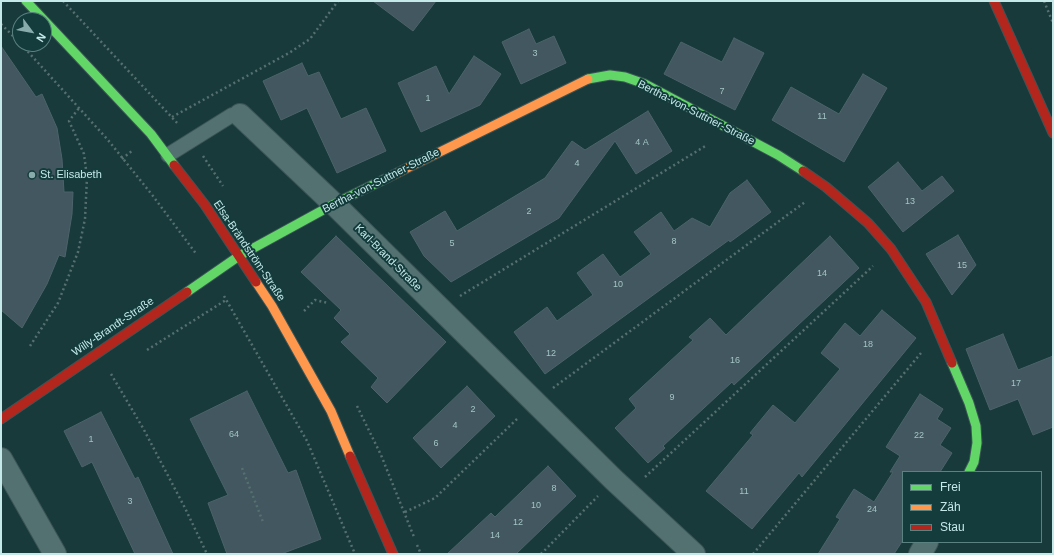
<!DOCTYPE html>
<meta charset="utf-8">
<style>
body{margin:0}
#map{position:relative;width:1054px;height:555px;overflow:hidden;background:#183a3b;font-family:Helvetica,sans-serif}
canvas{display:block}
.frame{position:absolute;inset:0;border:2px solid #c5e8e9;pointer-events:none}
.legend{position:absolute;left:902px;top:471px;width:140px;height:72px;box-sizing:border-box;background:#143c3c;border:1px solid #5b8181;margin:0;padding:5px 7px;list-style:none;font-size:12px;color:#c5e8e9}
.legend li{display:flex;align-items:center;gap:8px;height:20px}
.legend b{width:20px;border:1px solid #5b8181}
.north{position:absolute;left:12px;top:12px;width:40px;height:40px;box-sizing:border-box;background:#143c3c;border:1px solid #5b8181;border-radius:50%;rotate:122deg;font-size:11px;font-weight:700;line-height:16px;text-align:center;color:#c5e8e9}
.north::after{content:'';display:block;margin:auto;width:14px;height:18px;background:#88abac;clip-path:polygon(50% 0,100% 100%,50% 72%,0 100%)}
</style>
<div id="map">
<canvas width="1054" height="555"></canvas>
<div class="frame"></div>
<ul class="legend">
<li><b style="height:5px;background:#63d668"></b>Frei</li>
<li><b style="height:5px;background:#ff974d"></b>Zäh</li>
<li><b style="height:5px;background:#b3261e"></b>Stau</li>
</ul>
<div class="north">N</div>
</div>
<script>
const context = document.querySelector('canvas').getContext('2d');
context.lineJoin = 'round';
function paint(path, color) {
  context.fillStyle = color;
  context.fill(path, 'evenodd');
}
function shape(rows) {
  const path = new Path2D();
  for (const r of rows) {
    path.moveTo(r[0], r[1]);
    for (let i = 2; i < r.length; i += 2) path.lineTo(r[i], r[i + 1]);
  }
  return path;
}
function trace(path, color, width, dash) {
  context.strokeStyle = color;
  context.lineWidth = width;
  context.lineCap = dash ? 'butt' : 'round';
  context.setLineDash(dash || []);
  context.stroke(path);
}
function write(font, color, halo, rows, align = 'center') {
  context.font = font + ' Helvetica,sans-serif';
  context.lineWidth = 4;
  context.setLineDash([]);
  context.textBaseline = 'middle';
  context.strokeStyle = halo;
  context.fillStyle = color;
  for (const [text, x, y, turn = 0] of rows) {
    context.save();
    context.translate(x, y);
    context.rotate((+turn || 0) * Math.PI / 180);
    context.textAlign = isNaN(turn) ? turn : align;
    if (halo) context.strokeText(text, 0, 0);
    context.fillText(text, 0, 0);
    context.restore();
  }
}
const building = shape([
 [373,1,436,1,413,31,373,1],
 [529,29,536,44,554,36,566,63,521,84,502,42,529,29],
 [734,38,764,53,735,110,664,74,681,42,722,62,734,38],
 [1,46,36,97,42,94,57,128,62,159,64,192,73,192,72,214,65,257,59,255,47,284,22,328,1,310,1,46],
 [474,56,501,74,480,105,421,132,398,83,436,66,449,94,474,56],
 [302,63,308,76,319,72,341,119,366,108,386,151,337,173,307,108,281,120,263,81,302,63],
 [863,74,887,88,844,162,772,120,791,87,839,114,863,74],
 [648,111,672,151,636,174,615,141,559,218,451,282,424,256,410,232,445,211,457,231,545,178,572,141,585,150,648,111],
 [898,162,922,191,942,176,954,191,903,232,868,187,898,162],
 [747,180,771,212,730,242,729,240,671,282,545,374,514,332,547,307,557,321,593,295,577,273,603,254,620,277,651,254,634,232,661,212,674,231,692,218,710,227,730,193,747,180],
 [958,235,976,265,952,295,926,254,958,235],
 [336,236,446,342,387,403,371,387,378,378,341,342,350,334,334,318,341,310,301,272,336,236],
 [830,236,859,268,734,385,732,382,663,446,665,448,648,463,615,428,636,408,629,399,693,340,689,337,710,318,726,335,830,236],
 [882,310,916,338,802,477,799,473,752,529,706,491,753,435,750,433,773,405,795,423,840,369,821,353,845,323,860,336,882,310],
 [1003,334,1018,370,1053,356,1053,427,1033,435,1018,399,990,410,966,349,1003,334],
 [467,386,495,416,441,468,413,438,467,386],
 [247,391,288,473,296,470,321,539,281,554,227,554,208,503,228,495,190,419,247,391],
 [920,394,943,409,937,419,951,428,940,445,952,453,940,472,903,472,903,540,894,554,818,554,840,519,836,517,854,489,874,502,893,472,890,472,900,456,886,447,920,394],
 [101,412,135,479,138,477,173,554,135,554,92,462,82,467,64,431,101,412],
 [548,466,576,496,516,554,447,554,491,513,495,517,548,466]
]);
const path = shape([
 [63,1,179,125],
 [1044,1,1053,23],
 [1,24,20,43],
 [21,44,108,140,153,196,197,255],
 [172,117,289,53,310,39,338,1],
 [203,156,223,186],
 [122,159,133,150],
 [224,296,307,441,355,554],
 [460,296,707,145],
 [304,311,315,300,328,303],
 [30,346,58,303,78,252,85,219,87,177,84,154,69,121,79,108],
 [147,350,226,300],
 [111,374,143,428,185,508,207,554],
 [553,388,805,202],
 [357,406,381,455,414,537],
 [242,468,263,522],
 [645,477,873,266],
 [405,512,435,498,517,419],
 [417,545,421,554],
 [541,554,598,496],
 [753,554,921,353]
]);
const lane = shape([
 [168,155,232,115,240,115]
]);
const street = shape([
 [240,115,334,204,614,480,694,554],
 [1,459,55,554],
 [920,554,927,542]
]);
const fast = shape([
 [26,1,151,134,174,165],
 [588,79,610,75,625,77,645,84,778,155,803,171],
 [187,292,239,256,334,204,389,177],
 [952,363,969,403,976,426,977,443,974,462,969,472]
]);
const slow = shape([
 [389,177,588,79],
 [256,282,272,306,331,411,350,456]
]);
const jam = shape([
 [994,1,1053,133],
 [174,165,205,205,256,282],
 [803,171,826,187,868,223,891,249,926,302,952,363],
 [1,419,187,292],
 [350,456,393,554]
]);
const markers = [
 [32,175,4,"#88abac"]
];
const numberNames = [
 ["3",535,54],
 ["7",722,92],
 ["1",428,99],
 ["11",822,117],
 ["4 A",642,143],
 ["4",577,164],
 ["13",910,202],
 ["2",529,212],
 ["8",674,242],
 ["5",452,244],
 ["15",962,266],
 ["14",822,274],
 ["10",618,285],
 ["18",868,345],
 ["12",551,354],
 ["16",735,361],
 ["17",1016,384],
 ["9",672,398],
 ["2",473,410],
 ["4",455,426],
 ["64",234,435],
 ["22",919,436],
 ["1",91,440],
 ["6",436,444],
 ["8",554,489],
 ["11",744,492],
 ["3",130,502],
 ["10",536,506],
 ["24",872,510],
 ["12",518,523],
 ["14",495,536]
];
const streetNames = [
 ["Bertha-von-Suttner-Straße",696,113,27],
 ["Bertha-von-Suttner-Straße",381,181,-27],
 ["Elsa-Brändström-Straße",249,251,56],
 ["Karl-Brand-Straße",388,258,45],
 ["Willy-Brandt-Straße",113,327,-34]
];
const poiNames = [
 ["St. Elisabeth",40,175]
];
paint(building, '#42575f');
trace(building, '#4d636b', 1);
trace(lane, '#3b5556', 16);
trace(street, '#3b5556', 24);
trace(fast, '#3b5556', 11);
trace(slow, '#3b5556', 11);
trace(jam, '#3b5556', 11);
trace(path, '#567070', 2.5, [2, 3]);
trace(lane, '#547171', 14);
trace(street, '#547171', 22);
trace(fast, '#63d668', 9);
trace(slow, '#ff974d', 9);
trace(jam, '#b3261e', 9);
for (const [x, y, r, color] of markers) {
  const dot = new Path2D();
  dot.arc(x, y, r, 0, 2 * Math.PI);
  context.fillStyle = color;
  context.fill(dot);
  trace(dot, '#143c3c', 1.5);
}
write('9px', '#a4c4c6', null, numberNames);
write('11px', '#c5e8e9', '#143c3c', streetNames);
write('11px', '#c5e8e9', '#143c3c', poiNames, 'left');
</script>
